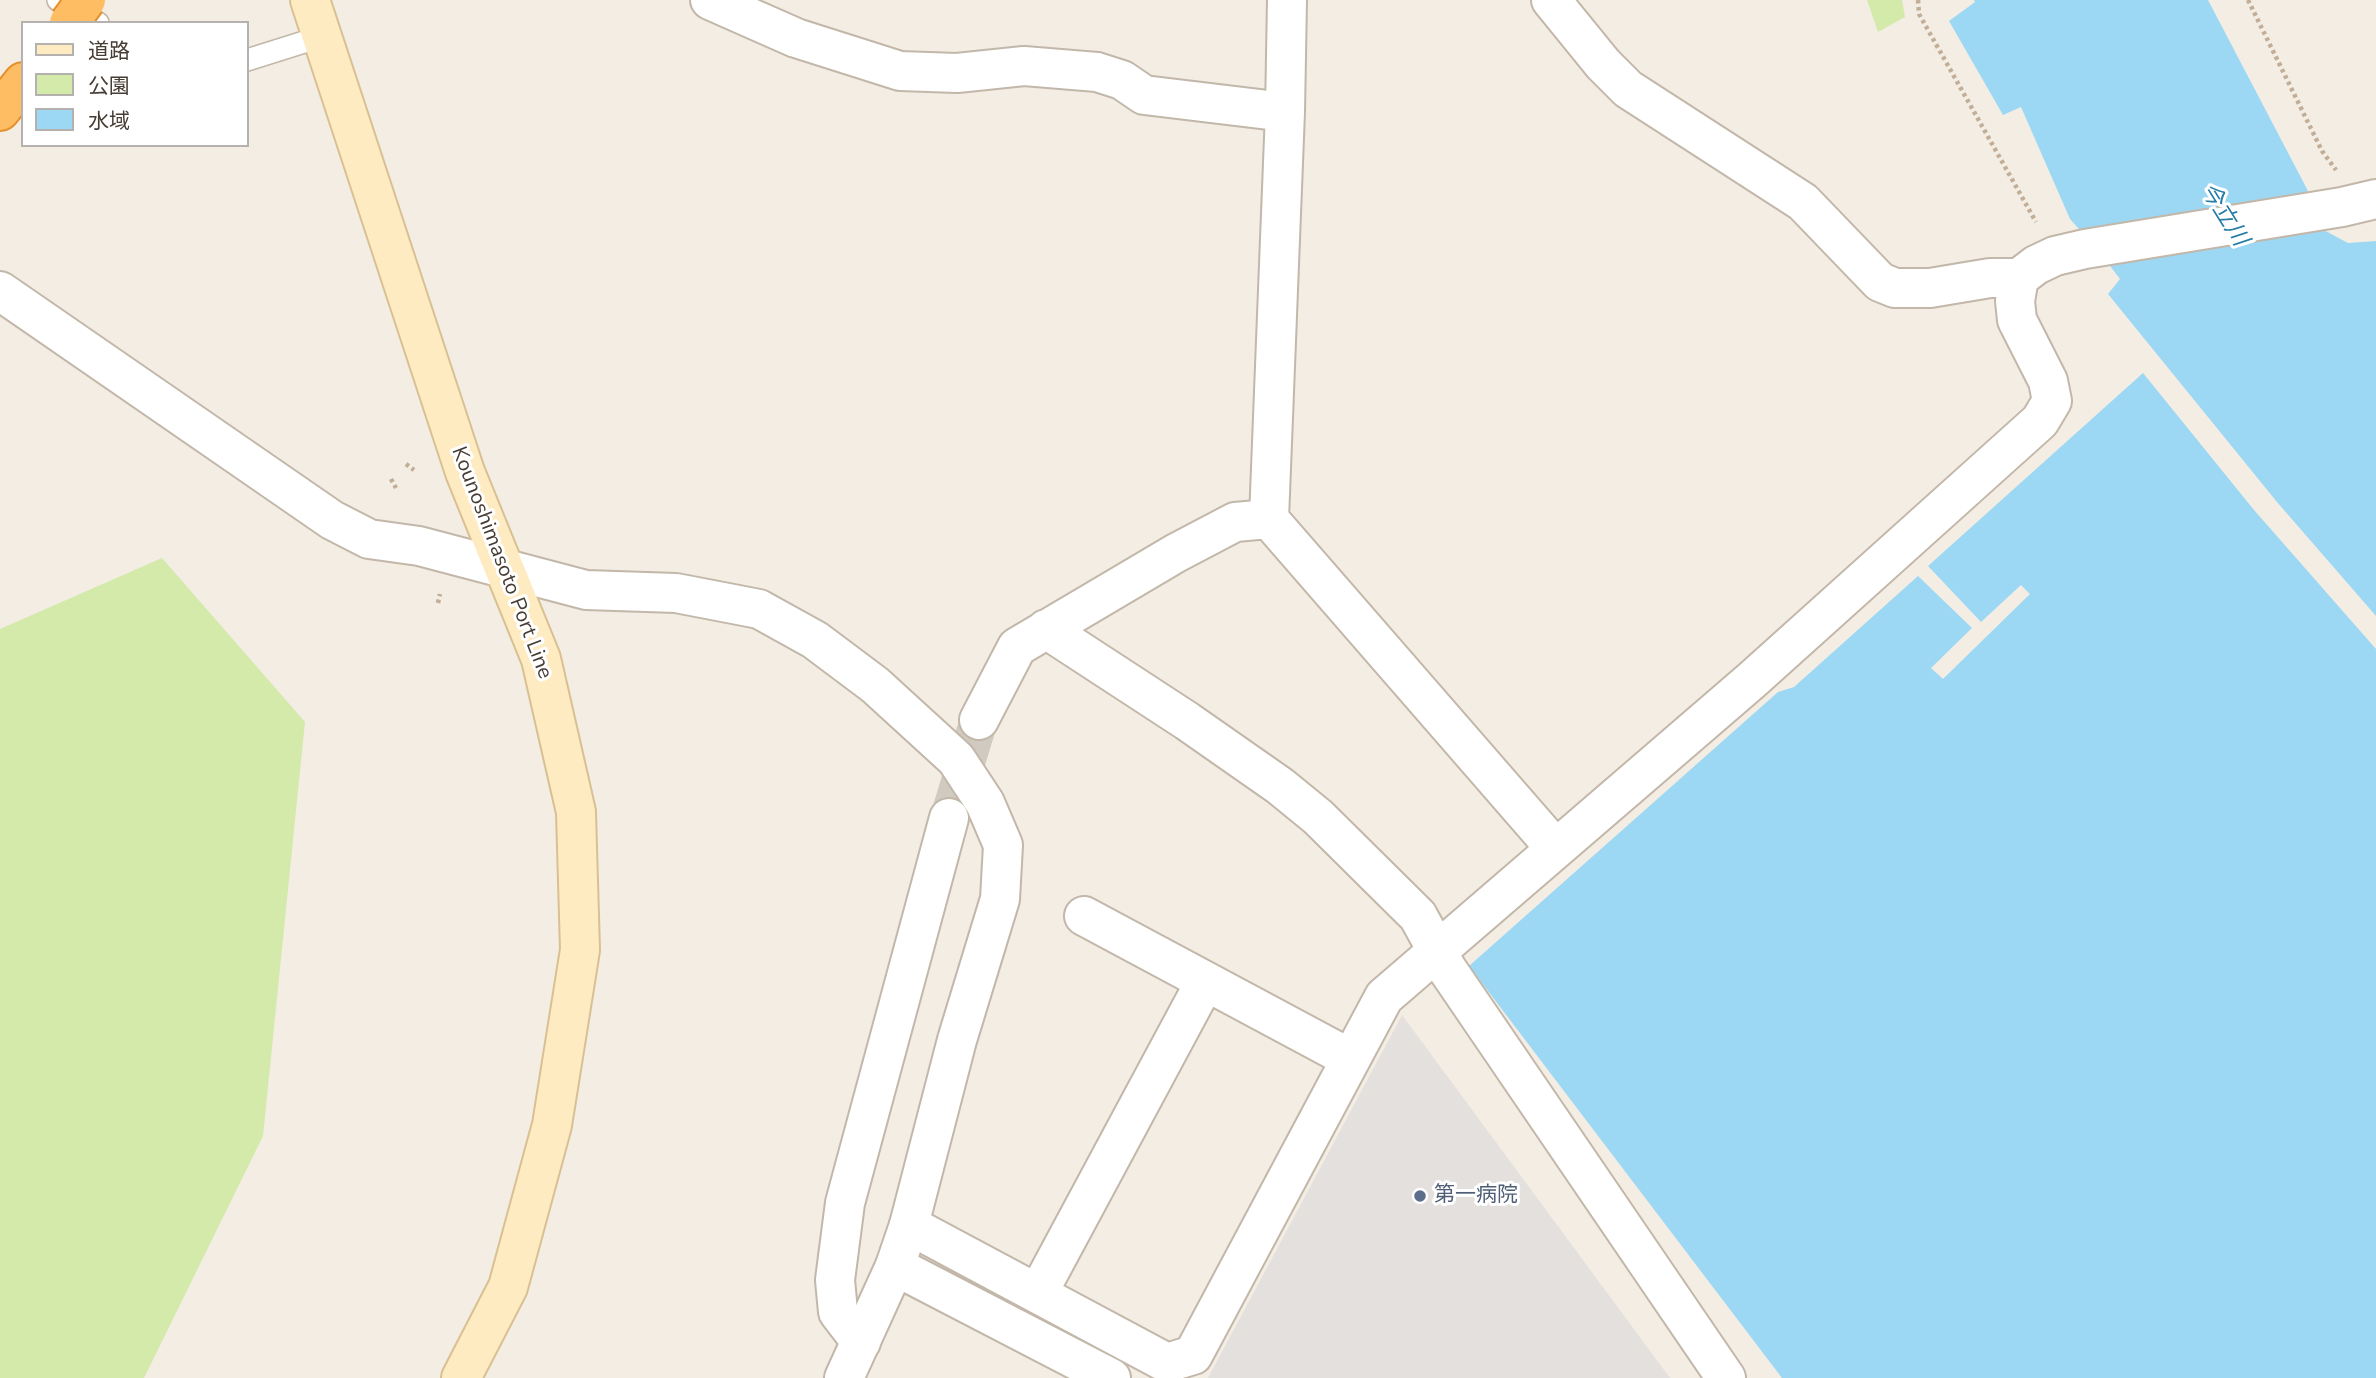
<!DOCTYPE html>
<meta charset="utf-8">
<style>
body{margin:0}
#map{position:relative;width:2376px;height:1378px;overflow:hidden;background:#f3ede4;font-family:"Nunito Sans","Noto Sans JP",sans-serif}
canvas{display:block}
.legend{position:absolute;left:21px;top:21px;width:228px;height:126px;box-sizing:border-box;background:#fff;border:2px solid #b5b1ae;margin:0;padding:9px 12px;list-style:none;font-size:21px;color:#463d34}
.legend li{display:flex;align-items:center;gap:14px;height:35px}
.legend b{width:35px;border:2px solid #b5b1ae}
</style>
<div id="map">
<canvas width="2376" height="1378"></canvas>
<ul class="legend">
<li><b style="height:9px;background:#ffebc2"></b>道路</li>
<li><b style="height:19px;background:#d3eaaa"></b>公園</li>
<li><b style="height:19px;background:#9cd8f4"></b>水域</li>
</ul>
</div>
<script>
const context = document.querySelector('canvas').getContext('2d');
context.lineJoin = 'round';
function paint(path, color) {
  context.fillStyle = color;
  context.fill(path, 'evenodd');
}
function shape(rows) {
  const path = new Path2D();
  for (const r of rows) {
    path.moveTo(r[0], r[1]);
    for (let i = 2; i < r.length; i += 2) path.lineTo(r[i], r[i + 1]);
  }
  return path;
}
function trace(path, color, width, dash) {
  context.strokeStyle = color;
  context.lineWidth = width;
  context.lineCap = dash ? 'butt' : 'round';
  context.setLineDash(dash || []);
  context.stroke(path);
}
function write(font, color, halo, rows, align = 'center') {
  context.font = font + ' "Nunito Sans","Noto Sans JP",sans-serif';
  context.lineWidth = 6;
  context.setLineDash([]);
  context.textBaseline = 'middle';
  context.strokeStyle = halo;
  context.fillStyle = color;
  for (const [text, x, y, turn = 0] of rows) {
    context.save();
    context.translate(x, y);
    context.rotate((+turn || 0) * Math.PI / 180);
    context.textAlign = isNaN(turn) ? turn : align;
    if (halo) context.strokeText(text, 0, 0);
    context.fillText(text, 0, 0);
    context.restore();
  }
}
const green = shape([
 [1867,0,1902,0,1905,17,1878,32],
 [162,558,305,722,263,1136,144,1378,0,1378,0,629]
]);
const parking = shape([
 [1402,1015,1670,1378,1208,1378]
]);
const water = shape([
 [1974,0,2208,0,2307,189,2317,225,2103,256,2070,219,2021,107,2003,115,1949,21,1975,2],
 [2318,227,2348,243,2376,241,2376,616,2277,502,2108,294,2120,279,2104,258],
 [2143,373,2254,510,2376,649,2376,1378,1782,1378,1469,966,1778,692,1794,687,1918,576,1972,628,1931,668,1943,679,2030,594,2021,585,1981,622,1928,566]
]);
const minorTunnel = shape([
 [949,818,979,720]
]);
const path = shape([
 [1918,0,1919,14,2036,222],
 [2248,0,2322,151,2336,170],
 [406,464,414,470],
 [391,479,396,488],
 [438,603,440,594]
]);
const service = shape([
 [58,0,98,23],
 [247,60,320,37]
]);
const minor = shape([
 [710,0,796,38,900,71,957,73,1024,66,1097,72,1122,80,1144,95,1285,112],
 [1287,0,1285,112,1269,519,1556,849],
 [1551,0,1603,64,1628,89,1803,202,1880,282,1895,288,1930,288,1990,278,2019,278,2036,265,2055,256,2085,249,2342,207,2376,199],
 [1046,629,1187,721,1280,786,1318,817,1418,916,1447,969,1726,1378],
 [979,720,1017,647,1176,553,1235,522,1269,519],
 [1084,916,1351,1059],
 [909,1225,1167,1363,1193,1355,1384,997,1752,680,2040,421,2052,401,2048,381,2017,320,2015,301,2019,278],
 [895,1266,1111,1378],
 [1038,1293,1205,982],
 [861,1342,838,1312,835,1280,845,1203,949,818]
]);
const tertiary = shape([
 [0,291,332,520,369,539,419,546,586,590,676,593,759,609,815,640,875,685,956,759,985,803,1003,845,1000,899,957,1040,909,1225,895,1266,844,1378]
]);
const secondary = shape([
 [310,0,465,472,541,659,576,812,580,950,552,1125,508,1287,461,1378]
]);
const motorway = shape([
 [0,111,23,82]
]);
const motorwayBridge = shape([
 [69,23,86,0]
]);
const markers = [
 [1420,1196,7,"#5c6f8a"]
];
const streetNames = [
 ["Kounoshimasoto Port Line",501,563,69]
];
const serviceNames = [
 ["第一病院",1434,1196]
];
const waterNames = [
 ["今立川",2223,215,58]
];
paint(green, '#d3eaaa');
paint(parking, '#e3e0dd');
paint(water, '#9cd8f4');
trace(minorTunnel, '#d0cac1', 38, [38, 19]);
trace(service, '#c2b7a9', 24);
trace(minor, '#c2b7a9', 42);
trace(tertiary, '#c2b7a9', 42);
trace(secondary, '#d9c093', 42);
trace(motorway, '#e5902c', 42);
trace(path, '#c2ae97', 4.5, [3.5, 3.5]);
trace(service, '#fff', 21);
trace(minor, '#fff', 38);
trace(tertiary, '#fff', 38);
trace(secondary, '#ffebc2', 38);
trace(motorway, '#ffbd63', 38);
trace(motorwayBridge, '#e5902c', 42, []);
trace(motorwayBridge, '#ffbd63', 38);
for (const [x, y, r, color] of markers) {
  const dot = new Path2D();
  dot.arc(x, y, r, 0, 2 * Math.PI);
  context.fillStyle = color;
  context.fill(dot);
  trace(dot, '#fff', 2.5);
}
write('21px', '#463d34', '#fff', streetNames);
write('21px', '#4e5e75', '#fff', serviceNames, 'left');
write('italic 23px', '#257ca6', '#fff', waterNames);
</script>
